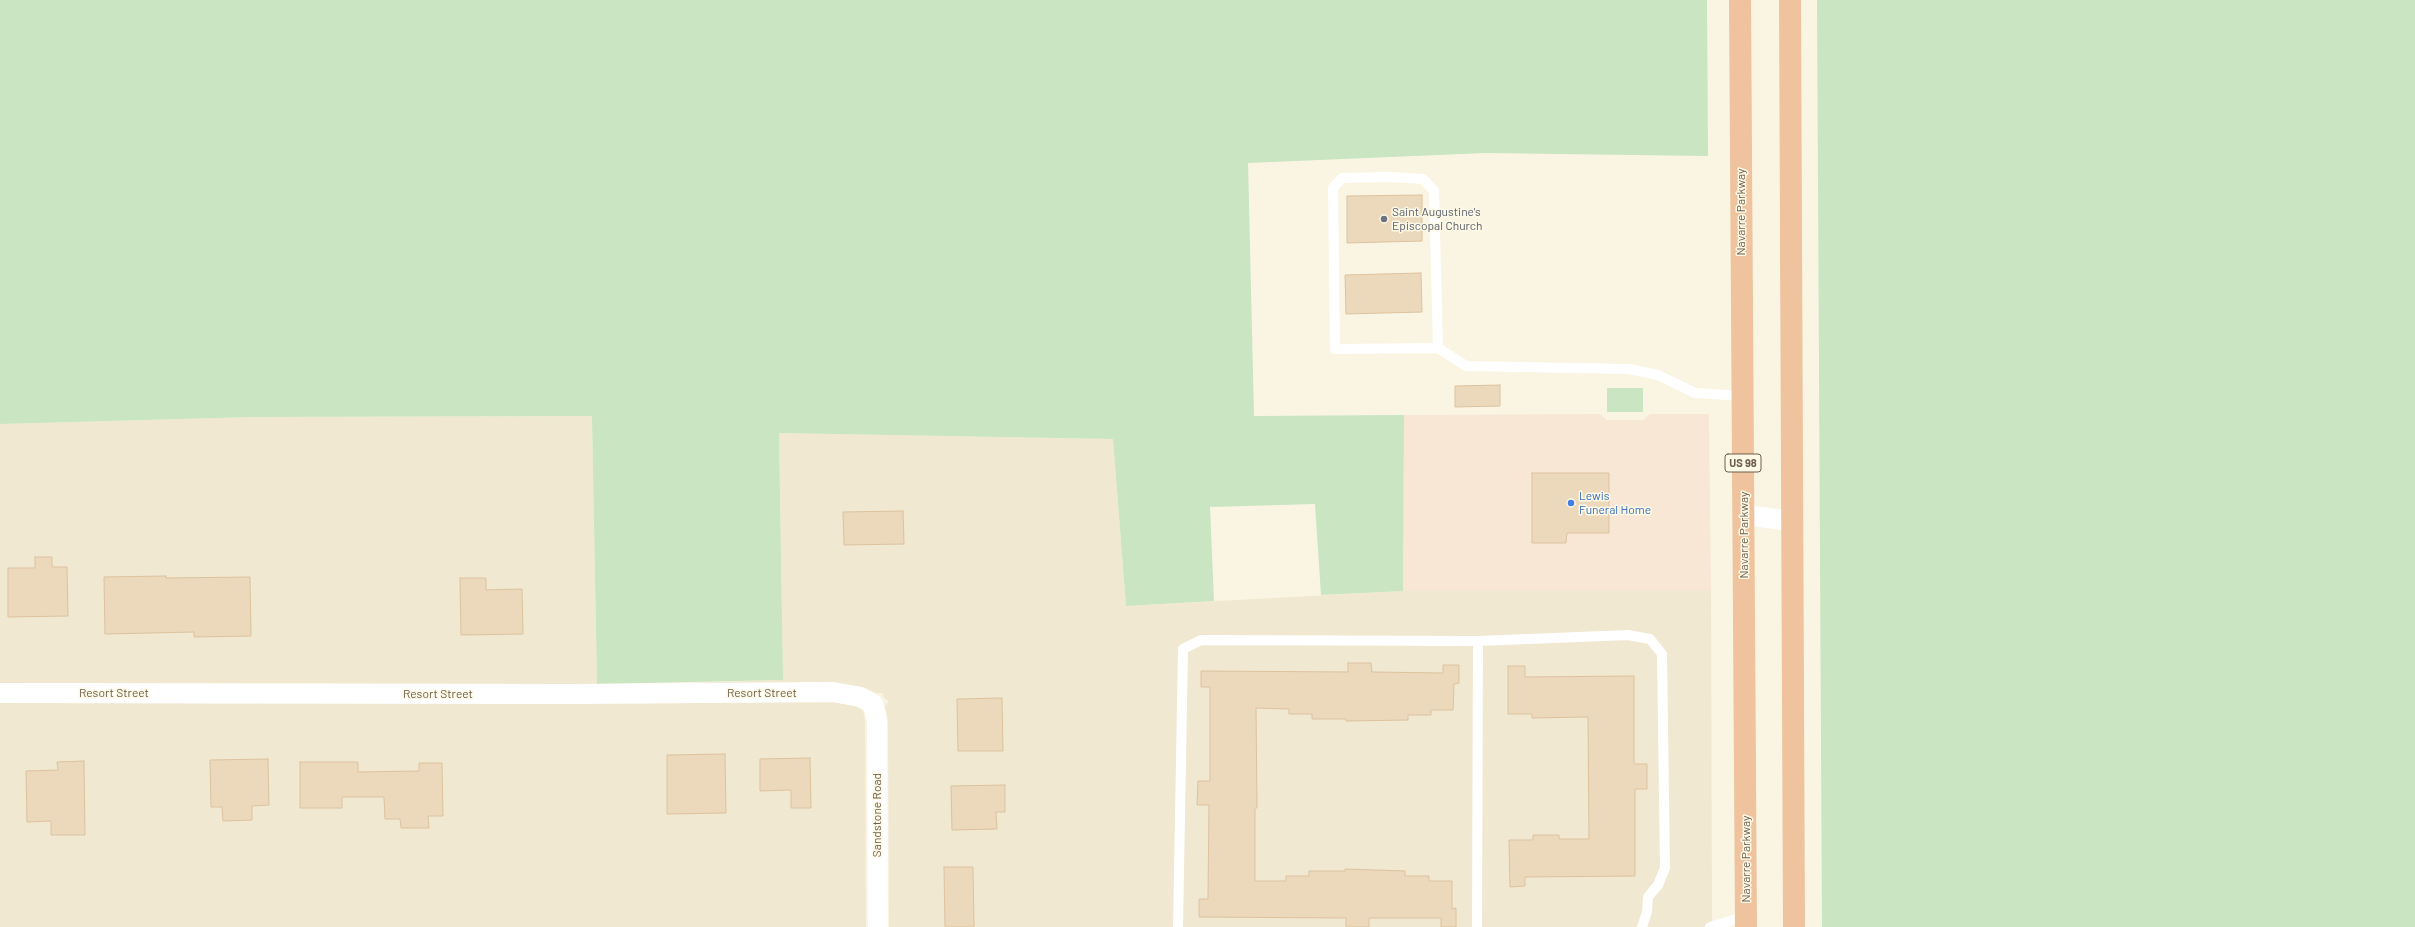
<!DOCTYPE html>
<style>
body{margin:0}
canvas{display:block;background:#f9f5e2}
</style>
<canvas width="2415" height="927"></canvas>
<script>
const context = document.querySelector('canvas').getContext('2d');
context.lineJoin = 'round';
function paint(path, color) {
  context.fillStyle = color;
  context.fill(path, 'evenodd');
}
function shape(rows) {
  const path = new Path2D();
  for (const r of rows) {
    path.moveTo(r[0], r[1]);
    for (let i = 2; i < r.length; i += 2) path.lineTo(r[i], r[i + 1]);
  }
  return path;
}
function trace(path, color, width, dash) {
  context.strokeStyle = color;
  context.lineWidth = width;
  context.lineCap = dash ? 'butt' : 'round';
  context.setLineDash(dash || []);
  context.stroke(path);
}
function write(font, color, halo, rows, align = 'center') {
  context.font = font + ' Barlow,sans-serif';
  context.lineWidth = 3;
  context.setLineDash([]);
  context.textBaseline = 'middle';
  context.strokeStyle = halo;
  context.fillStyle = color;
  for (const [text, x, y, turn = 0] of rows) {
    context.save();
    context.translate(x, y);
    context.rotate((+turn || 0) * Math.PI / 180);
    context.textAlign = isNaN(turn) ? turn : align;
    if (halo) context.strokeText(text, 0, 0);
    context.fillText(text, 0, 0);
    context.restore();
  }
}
const residential = shape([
 [592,416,597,684,0,683,0,424,253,417],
 [779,433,1113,439,1126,606,1403,591,1711,591,1712,927,889,927,888,720,885,706,889,701,884,698,883,693,876,693,863,687,833,682,655,684,783,680],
 [832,702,856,706,863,710,865,721,866,927,0,927,0,703,566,704]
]);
const commercial = shape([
 [1600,414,1607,420,1643,420,1650,414,1709,414,1711,591,1403,591,1404,415]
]);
const green = shape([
 [0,0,1707,0,1708,156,1485,153,1248,163,1254,416,1404,415,1403,591,1321,595,1315,504,1210,507,1214,601,1126,606,1113,439,779,433,783,680,597,684,592,416,253,417,0,424],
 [1817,0,2415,0,2415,927,1822,927],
 [1607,388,1643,388,1643,412,1607,412]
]);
const building = shape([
 [1422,195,1422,241,1347,243,1347,196,1422,195],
 [1421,273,1422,312,1346,314,1345,275,1421,273],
 [1500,385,1500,406,1455,407,1455,386,1500,385],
 [1532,473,1609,473,1609,533,1567,533,1566,543,1532,543,1532,473],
 [903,511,904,544,844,545,843,512,903,511],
 [35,557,52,557,52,567,67,567,68,616,8,617,8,568,35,568,35,557],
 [166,576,166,578,250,577,251,636,194,637,194,632,105,634,104,577,166,576],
 [460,578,486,578,486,590,522,589,523,634,461,635,460,578],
 [1348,663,1371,663,1372,672,1443,673,1443,665,1459,665,1459,683,1454,684,1453,710,1431,710,1431,715,1408,715,1408,720,1346,721,1346,719,1312,719,1312,714,1289,714,1289,709,1256,708,1257,808,1255,808,1255,881,1286,881,1286,876,1309,876,1309,871,1345,871,1345,869,1405,871,1405,876,1429,876,1429,881,1452,881,1452,909,1456,908,1456,927,1441,927,1441,918,1369,918,1369,927,1346,927,1346,918,1199,917,1199,899,1208,899,1209,805,1197,805,1198,781,1210,781,1210,687,1201,687,1201,671,1348,672,1348,663],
 [1508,666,1525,666,1525,677,1634,676,1634,764,1647,764,1647,789,1635,789,1635,876,1525,877,1525,886,1510,887,1509,840,1533,840,1533,835,1559,835,1559,839,1589,839,1588,717,1532,718,1532,714,1508,714,1508,666],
 [1002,698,1003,751,958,751,957,699,1002,698],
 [725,754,726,813,667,814,667,755,725,754],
 [810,758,811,808,791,808,791,790,760,791,760,759,810,758],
 [268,759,269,805,252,806,252,820,223,821,222,807,211,807,210,760,268,759],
 [84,761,85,835,51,835,51,821,27,822,26,771,58,770,57,762,84,761],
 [300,762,358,762,358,772,419,771,419,763,442,763,443,816,428,816,429,828,401,828,400,819,385,819,384,797,342,797,342,808,300,808,300,762],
 [1005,785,1005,812,996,812,997,829,952,830,951,786,1005,785],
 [944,867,973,867,974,927,945,927,944,867]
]);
const lane = shape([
 [1438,348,1434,191,1423,179,1390,177,1342,178,1333,188,1335,349,1438,348,1466,366,1629,369,1658,375,1695,393,1743,396],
 [1478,641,1628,635,1650,639,1662,654,1665,868,1658,885,1648,897,1647,912,1642,927],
 [1178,927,1183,649,1201,640,1478,641,1477,927],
 [1710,927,1746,916]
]);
const street = shape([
 [1744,515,1792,521],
 [0,693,566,694,833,692,860,697,873,704,877,720,878,927]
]);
const highway = shape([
 [1740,0,1746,927],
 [1790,0,1794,927]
]);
const markers = [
 [1384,219,4,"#6b7280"],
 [1571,503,4,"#3f7fe0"]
];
const shields = [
 [1743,463,36]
];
const shieldNames = [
 ["US 98",1743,463]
];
const worshipNames = [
 ["Saint Augustine's",1392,212],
 ["Episcopal Church",1392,226]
];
const streetNames = [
 ["Navarre Parkway",1741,212,-90],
 ["Navarre Parkway",1744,535,-90],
 ["Resort Street",114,693],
 ["Resort Street",762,693],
 ["Resort Street",438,694],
 ["Sandstone Road",877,815,-90],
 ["Navarre Parkway",1746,859,-90]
];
const shopNames = [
 ["Lewis",1579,496],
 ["Funeral Home",1579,510]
];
paint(residential, '#f0e8d1');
paint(commercial, '#f9e7d6');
paint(green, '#c9e5c2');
paint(building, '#ecd9bc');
trace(building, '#ddc29e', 1);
trace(lane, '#fff', 10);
trace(street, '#fff', 20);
trace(highway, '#eec39e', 22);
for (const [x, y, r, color] of markers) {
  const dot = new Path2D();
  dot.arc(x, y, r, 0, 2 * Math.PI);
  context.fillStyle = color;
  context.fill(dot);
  trace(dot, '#fdf9e7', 1.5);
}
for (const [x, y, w] of shields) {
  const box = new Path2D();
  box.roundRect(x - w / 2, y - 9, w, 18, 3);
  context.fillStyle = '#fdf9e7';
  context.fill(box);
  trace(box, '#6e5e4b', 1);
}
write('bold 11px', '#6e5e4b', null, shieldNames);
write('12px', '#5b616d', '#fdf9e7', worshipNames, 'left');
write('12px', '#6e5e4b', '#fdf9e7', streetNames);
write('12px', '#366cbe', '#fdf9e7', shopNames, 'left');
</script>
